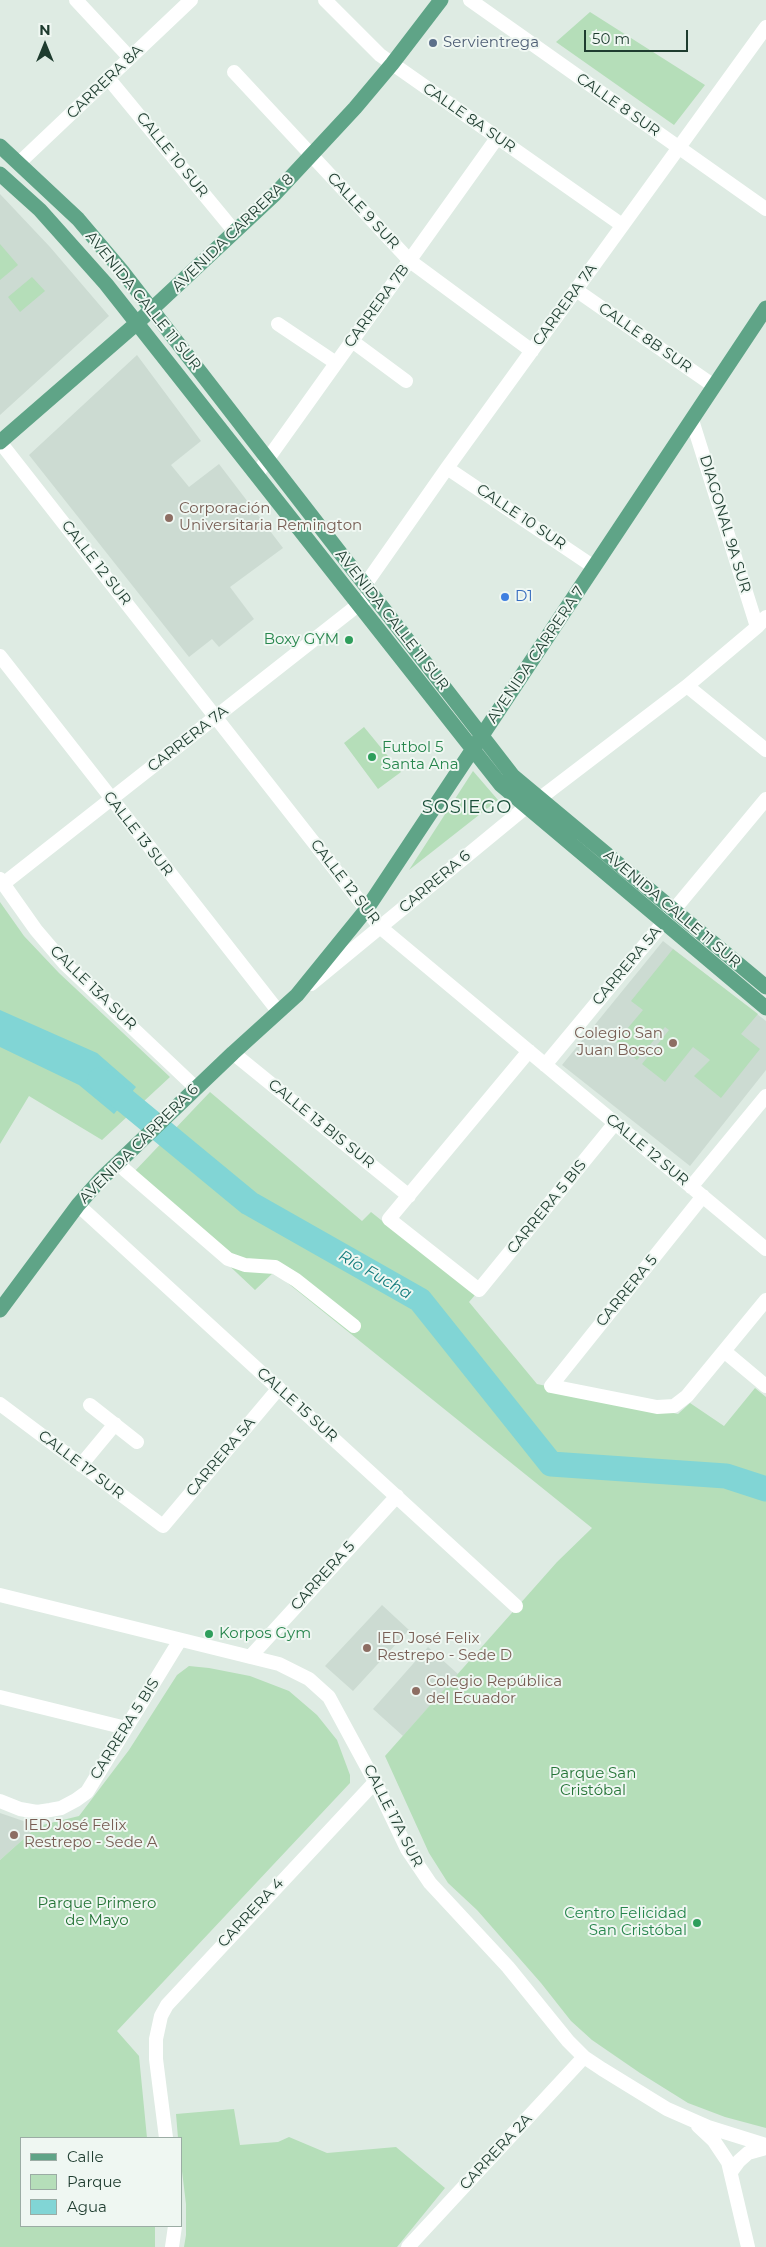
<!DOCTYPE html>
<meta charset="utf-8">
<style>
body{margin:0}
#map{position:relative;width:766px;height:2247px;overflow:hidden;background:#deebe3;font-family:Montserrat,sans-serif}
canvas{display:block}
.legend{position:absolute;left:20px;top:2137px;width:162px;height:90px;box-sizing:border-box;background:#eff7f2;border:1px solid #9baca4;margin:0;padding:6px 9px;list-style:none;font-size:15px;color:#1e3c2f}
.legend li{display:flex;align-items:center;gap:10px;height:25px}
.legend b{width:25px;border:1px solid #9baca4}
.north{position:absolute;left:20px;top:20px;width:50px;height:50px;-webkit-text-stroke:4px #eff7f2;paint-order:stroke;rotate:0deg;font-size:14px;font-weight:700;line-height:20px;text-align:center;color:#1e3c2f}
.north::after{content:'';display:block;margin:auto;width:18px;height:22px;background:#1e3c2f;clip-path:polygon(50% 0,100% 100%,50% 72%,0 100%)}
.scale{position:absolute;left:584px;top:30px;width:104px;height:22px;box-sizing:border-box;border:2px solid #1e3c2f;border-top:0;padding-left:6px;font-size:15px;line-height:18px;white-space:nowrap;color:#1e3c2f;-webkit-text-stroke:4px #eff7f2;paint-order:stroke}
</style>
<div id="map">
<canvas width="766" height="2247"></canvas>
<ul class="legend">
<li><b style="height:6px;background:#5fa487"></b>Calle</li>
<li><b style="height:14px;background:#b5deb9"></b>Parque</li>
<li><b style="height:14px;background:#81d5d5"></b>Agua</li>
</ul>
<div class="north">N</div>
<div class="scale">50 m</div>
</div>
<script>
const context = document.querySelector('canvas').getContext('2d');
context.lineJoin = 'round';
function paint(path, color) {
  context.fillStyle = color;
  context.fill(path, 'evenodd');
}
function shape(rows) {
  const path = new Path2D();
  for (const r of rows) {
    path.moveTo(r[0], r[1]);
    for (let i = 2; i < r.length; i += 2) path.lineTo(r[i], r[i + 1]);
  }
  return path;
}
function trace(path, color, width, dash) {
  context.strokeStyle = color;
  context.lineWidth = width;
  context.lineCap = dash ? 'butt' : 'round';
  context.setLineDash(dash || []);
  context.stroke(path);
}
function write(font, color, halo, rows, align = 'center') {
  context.font = font + ' Montserrat,sans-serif';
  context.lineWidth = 4;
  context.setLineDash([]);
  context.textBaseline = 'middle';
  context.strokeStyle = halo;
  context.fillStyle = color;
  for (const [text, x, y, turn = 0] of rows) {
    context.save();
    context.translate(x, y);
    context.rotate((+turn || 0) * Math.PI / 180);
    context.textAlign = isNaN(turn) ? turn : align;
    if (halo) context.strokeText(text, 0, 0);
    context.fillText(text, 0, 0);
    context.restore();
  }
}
const built = shape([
 [0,194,50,247,109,316,0,415],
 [137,355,201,441,171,465,189,487,219,464,283,548,230,587,254,619,219,647,212,639,189,657,29,455],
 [663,941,766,1021,766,1070,690,1166,562,1065],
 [382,1605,409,1630,353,1691,325,1666],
 [428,1647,458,1674,403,1736,373,1709],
 [0,1813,38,1826,0,1860]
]);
const green = shape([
 [590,12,705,85,674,125,556,42],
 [0,244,18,265,0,280],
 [32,277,45,291,20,312,8,297],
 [364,727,401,772,378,789,344,743],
 [473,771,498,800,409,870],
 [0,902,24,936,59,973,170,1077,102,1140,29,1096,0,1144],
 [673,949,758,1014,741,1034,760,1049,721,1098,694,1076,710,1060,693,1047,665,1082,642,1064,669,1030,665,1027,637,1060,616,1042,643,1010,631,1001],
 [210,1092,362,1221,371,1212,475,1295,469,1302,537,1384,678,1414,690,1403,724,1426,755,1388,766,1397,766,2128,725,2117,688,2103,640,2073,592,2040,571,2021,541,1983,477,1910,448,1883,429,1853,385,1756,557,1562,592,1528,274,1272,255,1290,132,1174],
 [189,1666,209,1668,250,1676,289,1691,317,1715,337,1740,350,1775,350,1783,117,2031,139,2056,147,2138,21,2138,21,2226,155,2226,155,2247,0,2247,0,1860,38,1826,79,1816,129,1750,177,1675],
 [234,2109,240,2145,278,2142,289,2137,327,2153,396,2147,445,2188,397,2247,184,2247,186,2235,186,2204,181,2163,181,2138,178,2138,176,2114]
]);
const water = shape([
 [0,1010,97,1053,136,1087,114,1114,79,1085,0,1047]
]);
const river = shape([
 [100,1080,249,1203,420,1300,551,1464,726,1476,766,1489]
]);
const minor = shape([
 [76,0,130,58],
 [325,0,380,55,622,225],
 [470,0,766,209],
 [234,72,410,261,532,351],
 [108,78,235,232],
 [19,163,191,0],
 [576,290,714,386],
 [278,324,336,363],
 [352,341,406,381],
 [692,420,757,627],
 [0,442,380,927,766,1249],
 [447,468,594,567],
 [257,474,497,138],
 [365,585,447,468,766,27],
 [0,656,278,1011],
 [687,686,766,750],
 [539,799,687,686,757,627,766,617],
 [0,879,36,930,65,964,196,1088],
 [3,884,372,594],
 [311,984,526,807],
 [529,1051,389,1219,479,1290,615,1123],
 [233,1053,409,1196],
 [545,1065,766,799],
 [118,1162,125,1170,228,1259,245,1265,275,1267,296,1280,354,1326],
 [691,1187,766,1096],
 [703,1196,551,1386,657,1407,674,1406,687,1396,766,1300],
 [78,1205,516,1606],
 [724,1351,766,1386],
 [0,1404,163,1526,279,1388],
 [90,1405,137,1442],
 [81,1465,115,1424],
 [0,1595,279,1664,309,1679,329,1697,336,1710,375,1782,407,1849,430,1883,508,1967,568,2041,584,2057,602,2069,667,2109,708,2127,766,2145],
 [250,1657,397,1496],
 [0,1697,126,1728],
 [0,1801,20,1809,37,1812,50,1810,61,1808,76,1800,87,1792,180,1640],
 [698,2126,714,2141,728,2162,748,2247],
 [166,2138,156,2059,156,2039,161,2016,167,2005,375,1782],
 [731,2172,739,2161,748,2153,766,2148],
 [172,2247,175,2226],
 [408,2247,584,2057]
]);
const major = shape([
 [0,146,78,219,122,271,513,776,766,987],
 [0,174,40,210,106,284,501,785,766,1008],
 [0,442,137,323,275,194,355,108,392,64,441,0],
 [0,1310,78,1205,100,1180,233,1053,297,995,366,910,766,308]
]);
const markers = [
 [433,43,5,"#5c6f8a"],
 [169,518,5,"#8d6e63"],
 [505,597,5,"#3f7fe0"],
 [349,640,5,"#2e9e5b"],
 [372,757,5,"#2e9e5b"],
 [673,1043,5,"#8d6e63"],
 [209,1634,5,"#2e9e5b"],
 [367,1648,5,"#8d6e63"],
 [416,1691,5,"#8d6e63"],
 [14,1835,5,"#8d6e63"],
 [697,1923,5,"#2e9e5b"]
];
const serviceNames = [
 ["Servientrega",443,43]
];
const streetNames = [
 ["CARRERA 8A",105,82,-44],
 ["CALLE 8 SUR",618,105,35],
 ["CALLE 8A SUR",469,118,35],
 ["CALLE 10 SUR",172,155,51],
 ["CALLE 9 SUR",363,211,47],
 ["AVENIDA CARRERA 8",233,233,-44],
 ["AVENIDA CALLE 11 SUR",143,301,51],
 ["CARRERA 7A",565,305,-54],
 ["CARRERA 7B",377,306,-54],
 ["CALLE 8B SUR",645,338,35],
 ["CALLE 10 SUR",521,517,34],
 ["DIAGONAL 9A SUR",725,524,73],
 ["CALLE 12 SUR",96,563,52],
 ["AVENIDA CALLE 11 SUR",392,620,52],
 ["AVENIDA CARRERA 7",536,655,-56],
 ["CARRERA 7A",188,739,-38],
 ["CALLE 13 SUR",138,834,52],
 ["CALLE 12 SUR",345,882,52],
 ["CARRERA 6",435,882,-40],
 ["AVENIDA CALLE 11 SUR",672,909,40],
 ["CARRERA 5A",627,966,-50],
 ["CALLE 13A SUR",93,988,44],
 ["CALLE 13 BIS SUR",321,1124,39],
 ["AVENIDA CARRERA 6",139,1144,-45],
 ["CALLE 12 SUR",647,1150,40],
 ["CARRERA 5 BIS",547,1207,-51],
 ["CARRERA 5",627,1291,-51],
 ["CALLE 15 SUR",297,1405,42],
 ["CARRERA 5A",221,1457,-50],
 ["CALLE 17 SUR",81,1465,37],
 ["CARRERA 5",323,1576,-48],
 ["CARRERA 5 BIS",125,1729,-58],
 ["CALLE 17A SUR",393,1816,63],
 ["CARRERA 4",251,1913,-47],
 ["CARRERA 2A",496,2152,-47]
];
const educationNames = [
 ["Corporación",179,509],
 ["Universitaria Remington",179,526],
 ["Colegio San",663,1034,"right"],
 ["Juan Bosco",663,1051,"right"],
 ["IED José Felix",377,1639],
 ["Restrepo - Sede D",377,1656],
 ["Colegio República",426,1682],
 ["del Ecuador",426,1699],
 ["IED José Felix",24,1826],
 ["Restrepo - Sede A",24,1843]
];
const shopNames = [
 ["D1",515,597]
];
const leisureNames = [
 ["Boxy GYM",339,640],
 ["Futbol 5",382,748,"left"],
 ["Santa Ana",382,765,"left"],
 ["Korpos Gym",219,1634,"left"],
 ["Centro Felicidad",687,1914],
 ["San Cristóbal",687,1931]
];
const parkNames = [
 ["Parque San",593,1774],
 ["Cristóbal",593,1791],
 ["Parque Primero",97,1904],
 ["de Mayo",97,1921]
];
const waterNames = [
 ["Río Fucha",375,1275,30]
];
const quarterNames = [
 ["SOSIEGO",467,808]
];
paint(built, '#ccdbd2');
paint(green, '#b5deb9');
paint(water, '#81d5d5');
trace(river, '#81d5d5', 25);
trace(minor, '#fff', 14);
trace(major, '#5fa487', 15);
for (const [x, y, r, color] of markers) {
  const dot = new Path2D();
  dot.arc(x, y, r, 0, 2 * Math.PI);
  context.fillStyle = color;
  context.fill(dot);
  trace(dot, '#eff7f2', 2);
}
write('15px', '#4e5e75', '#eff7f2', serviceNames, 'left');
write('15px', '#1e3c2f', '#eff7f2', streetNames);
write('15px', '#785e54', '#eff7f2', educationNames, 'left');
write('15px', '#366cbe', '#eff7f2', shopNames, 'left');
write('15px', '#27864d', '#eff7f2', leisureNames, 'right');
write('15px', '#267538', '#eff7f2', parkNames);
write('italic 16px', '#147b7c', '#eff7f2', waterNames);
context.letterSpacing = '1px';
write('18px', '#194f39', '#eff7f2', quarterNames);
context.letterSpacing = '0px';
</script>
